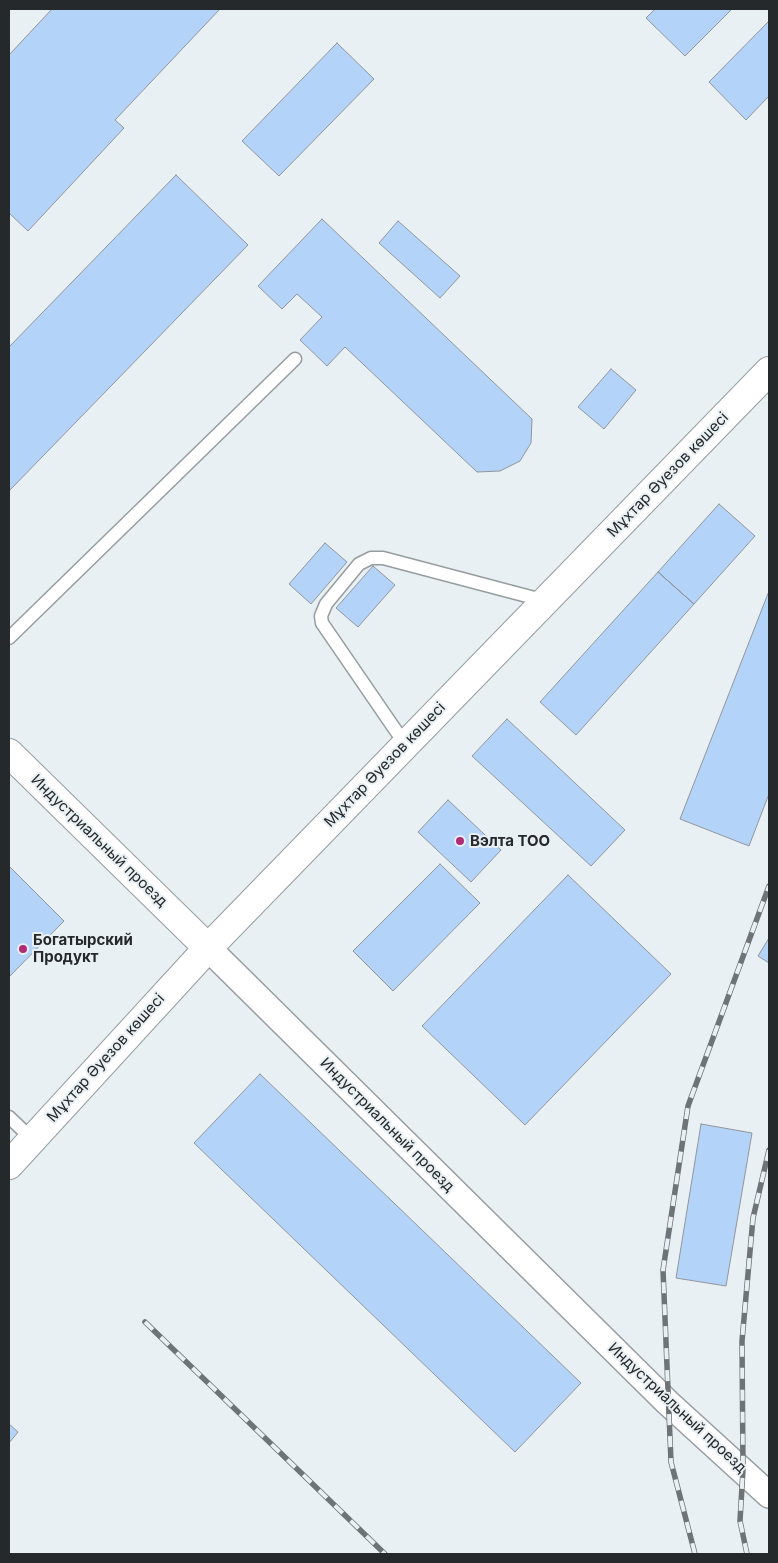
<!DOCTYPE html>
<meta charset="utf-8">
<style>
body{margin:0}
#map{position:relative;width:778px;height:1563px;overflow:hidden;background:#e8f0f4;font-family:Inter,sans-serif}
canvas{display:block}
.frame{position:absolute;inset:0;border:10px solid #26292b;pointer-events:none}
</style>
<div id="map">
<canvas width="778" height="1563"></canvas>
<div class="frame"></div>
</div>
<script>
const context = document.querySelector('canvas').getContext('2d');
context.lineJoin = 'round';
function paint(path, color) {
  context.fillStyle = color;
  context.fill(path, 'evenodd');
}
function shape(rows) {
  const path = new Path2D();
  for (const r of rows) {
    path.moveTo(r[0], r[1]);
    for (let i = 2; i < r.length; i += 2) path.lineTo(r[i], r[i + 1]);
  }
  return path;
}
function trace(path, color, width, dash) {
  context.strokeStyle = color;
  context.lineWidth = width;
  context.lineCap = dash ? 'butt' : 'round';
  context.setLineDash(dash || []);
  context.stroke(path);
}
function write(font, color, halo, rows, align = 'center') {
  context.font = font + ' Inter,sans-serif';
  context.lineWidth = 4;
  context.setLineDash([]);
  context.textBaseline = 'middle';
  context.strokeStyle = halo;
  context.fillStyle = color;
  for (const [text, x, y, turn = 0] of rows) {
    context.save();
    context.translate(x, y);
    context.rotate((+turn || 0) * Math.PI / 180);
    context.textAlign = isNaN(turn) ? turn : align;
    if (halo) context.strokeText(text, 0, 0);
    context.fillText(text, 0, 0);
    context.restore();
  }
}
const building = shape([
 [52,9,220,9,115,120,124,128,28,231,9,213,9,55,52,9],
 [655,9,732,9,685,56,646,18,655,9],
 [769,21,769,96,746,120,709,82,769,21],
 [337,43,374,79,279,176,242,141,337,43],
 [176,175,248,245,9,491,9,347,176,175],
 [322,219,532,419,531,443,520,461,500,471,477,472,345,347,327,366,300,340,322,317,297,294,282,309,258,286,322,219],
 [398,221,460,276,440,298,379,243,398,221],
 [611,369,636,390,604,429,578,407,611,369],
 [719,504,755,536,694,604,658,572,719,504],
 [325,543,347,562,311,604,289,584,325,543],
 [373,566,395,585,358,627,336,608,373,566],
 [658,572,694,604,576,735,540,702,658,572],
 [769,591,769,794,749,846,680,819,769,591],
 [507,719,625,830,591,866,472,756,507,719],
 [448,800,501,850,471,882,418,832,448,800],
 [440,864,480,903,393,991,353,951,440,864],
 [9,866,64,921,9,977,9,866],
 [568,875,671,974,525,1125,422,1026,568,875],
 [769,938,769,963,758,956,769,938],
 [260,1074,581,1383,515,1452,194,1143,260,1074],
 [701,1124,752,1133,726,1286,676,1278,701,1124],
 [9,1424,18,1432,9,1443,9,1424]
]);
const service = shape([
 [9,638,295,359],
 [405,744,322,623,321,616,326,604,359,564,371,558,383,558,546,601],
 [9,1117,32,1139]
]);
const minor = shape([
 [208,948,667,1402,769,1495]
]);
const tertiary = shape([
 [9,753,208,948],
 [9,1165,208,948,769,371]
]);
const rail = shape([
 [145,1322,385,1554],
 [695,1554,671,1462,663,1270,688,1106,769,886],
 [747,1554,740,1521,743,1469,742,1341,753,1218,769,1150]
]);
const markers = [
 [460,841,5,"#af2c75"],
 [23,949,5,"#af2c75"]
];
const streetNames = [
 ["Мұхтар Әуезов көшесі",668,475,-46],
 ["Мұхтар Әуезов көшесі",385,765,-46],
 ["Индустриальный проезд",99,841,44],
 ["Мұхтар Әуезов көшесі",106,1058,-48],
 ["Индустриальный проезд",387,1125,45],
 ["Индустриальный проезд",677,1408,43]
];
const poiNames = [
 ["Вэлта ТОО",470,841],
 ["Богатырский",33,940],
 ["Продукт",33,957]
];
paint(building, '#b3d3f9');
trace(building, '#91959b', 1);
trace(service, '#969da1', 15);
trace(minor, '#969da1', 28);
trace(tertiary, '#969da1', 30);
trace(service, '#fff', 12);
trace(minor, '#fff', 25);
trace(tertiary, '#fff', 28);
trace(rail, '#6e7375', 5.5);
trace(rail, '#e8f0f4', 4, [11]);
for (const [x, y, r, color] of markers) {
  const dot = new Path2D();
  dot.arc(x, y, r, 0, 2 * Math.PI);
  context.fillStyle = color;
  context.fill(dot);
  trace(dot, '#e8f0f4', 2);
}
write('15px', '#26292b', '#e8f0f4', streetNames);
write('bold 15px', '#26292b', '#e8f0f4', poiNames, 'left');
</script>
